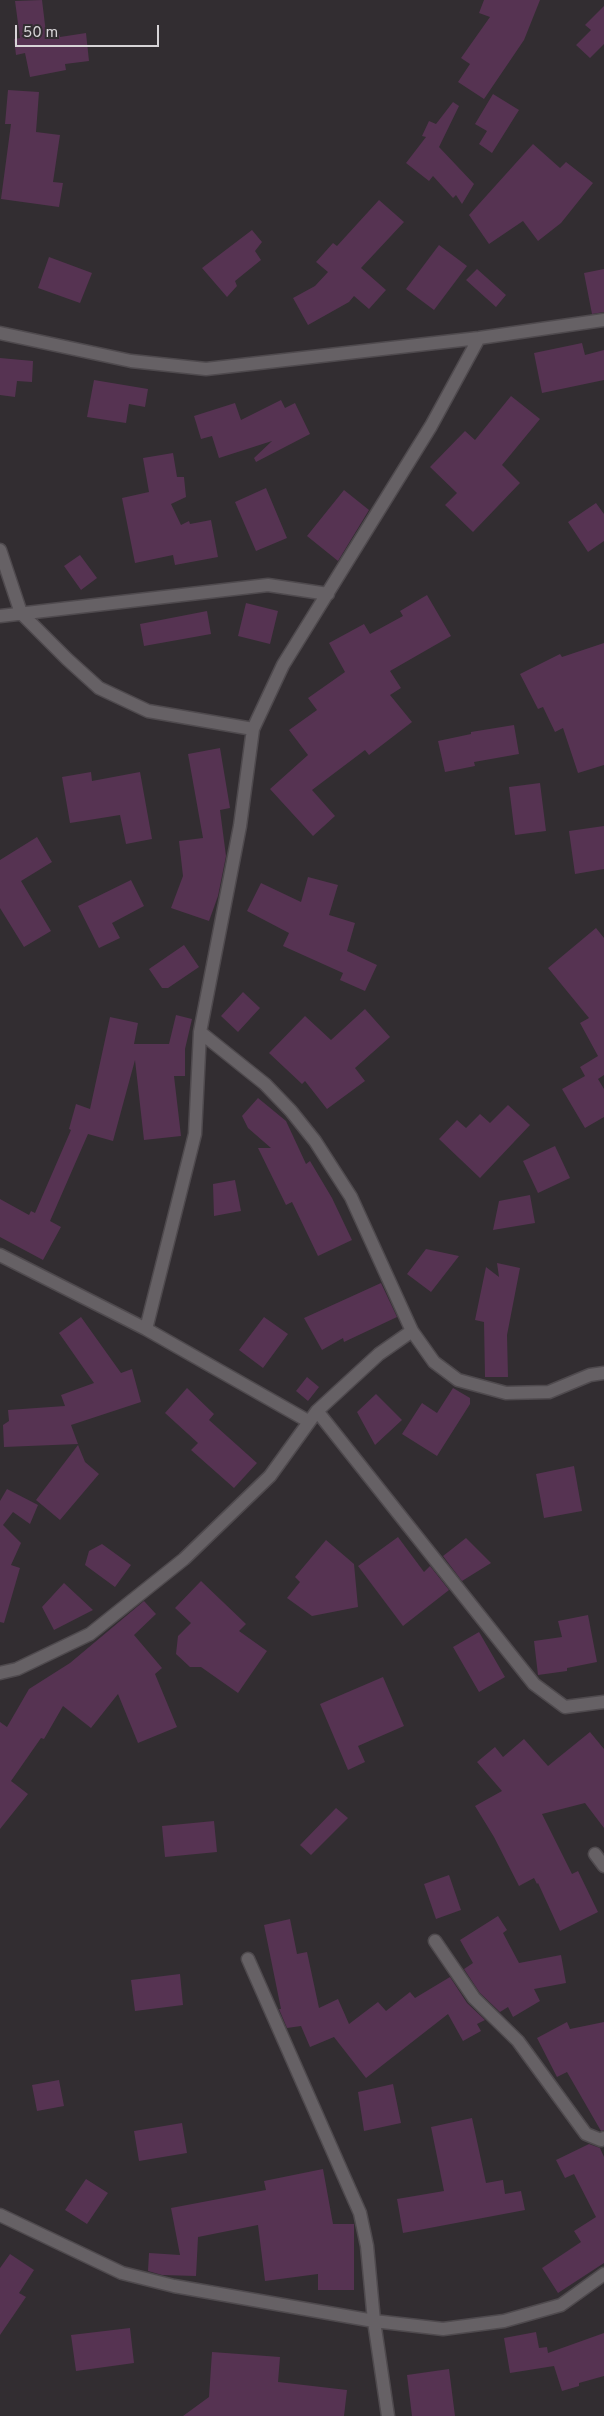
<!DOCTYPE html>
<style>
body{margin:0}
#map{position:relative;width:604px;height:2416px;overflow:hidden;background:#322d31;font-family:Overpass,sans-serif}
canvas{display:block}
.scale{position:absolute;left:15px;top:25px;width:144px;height:22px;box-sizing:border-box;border:2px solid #d7d4d7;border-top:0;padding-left:6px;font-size:15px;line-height:18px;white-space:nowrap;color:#d7d4d7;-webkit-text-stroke:4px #322d31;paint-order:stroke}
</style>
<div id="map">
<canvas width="604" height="2416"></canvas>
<div class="scale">50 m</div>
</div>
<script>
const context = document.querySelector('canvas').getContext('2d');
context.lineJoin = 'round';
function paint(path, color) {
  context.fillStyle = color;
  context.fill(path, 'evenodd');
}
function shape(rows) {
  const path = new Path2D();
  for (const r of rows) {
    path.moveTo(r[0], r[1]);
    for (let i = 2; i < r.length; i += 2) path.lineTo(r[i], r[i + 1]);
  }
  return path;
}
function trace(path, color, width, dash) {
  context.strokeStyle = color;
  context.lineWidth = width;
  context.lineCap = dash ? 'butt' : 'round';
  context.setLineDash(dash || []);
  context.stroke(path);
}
const building = shape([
 [42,0,46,33,58,30,60,37,86,33,89,61,65,64,66,70,30,77,25,53,16,55,14,39,20,38,15,1],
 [484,0,540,0,524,40,484,99,458,82,470,64,461,58,490,17,479,13],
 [604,6,604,44,590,58,576,45,591,30,585,25],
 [8,90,39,92,36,132,60,135,53,182,63,183,59,207,1,199,11,124,5,124],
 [493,94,519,110,492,153,479,144,487,131,475,124],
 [453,102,459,106,439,147,474,184,462,204,456,195,453,198,433,176,429,181,406,163,426,137,422,136,429,121,436,124],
 [533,144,560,168,566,162,593,183,561,223,538,241,523,221,489,244,469,215],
 [379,200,404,222,361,268,386,290,369,309,354,296,349,302,308,325,293,298,315,286,328,272,316,262,333,243,337,246],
 [252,230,262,242,255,251,261,260,235,281,237,286,227,297,202,268],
 [439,245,467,266,434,310,406,289],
 [49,257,92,273,80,303,38,288],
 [477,269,506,295,496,307,466,280],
 [604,269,604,312,592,314,584,273],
 [582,343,585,355,604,350,604,380,542,393,534,353],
 [0,358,33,361,32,382,17,381,15,397,0,395],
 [94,380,148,389,145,407,129,404,126,423,87,417],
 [511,396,540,419,502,465,520,483,473,532,445,505,457,493,430,467,465,431,475,440],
 [281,400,285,408,295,403,310,434,256,462,254,458,272,441,219,458,212,436,201,439,194,416,235,403,241,420],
 [173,453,177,477,184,477,186,497,171,504,181,525,189,521,190,524,211,520,218,557,175,565,173,555,135,563,122,498,149,492,143,458],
 [266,488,287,538,256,551,235,502],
 [344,490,369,510,338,561,307,536],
 [596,503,604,514,604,541,588,552,568,522],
 [80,555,97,578,81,590,64,566],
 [427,595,451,636,390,671,401,688,390,695,412,722,369,755,365,750,312,790,335,816,313,836,270,789,308,755,289,730,317,710,308,698,345,672,329,643,364,624,370,634,403,616,400,611],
 [246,603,278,611,270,644,238,636],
 [207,611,211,634,144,646,140,624],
 [604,643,604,765,578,773,563,728,555,732,543,707,538,709,520,674,560,654,562,657],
 [514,725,519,754,474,762,475,766,445,772,438,741,471,734,471,732],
 [220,748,230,808,220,810,226,856,218,896,209,921,171,908,183,876,179,841,203,838,188,754],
 [91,772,92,781,140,772,152,839,126,844,120,815,70,823,62,777],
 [540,783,546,831,515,835,509,787],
 [604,826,604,869,575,874,569,831],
 [37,837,52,862,21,881,51,931,24,947,0,908,0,860],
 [308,877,338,885,329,915,355,923,347,951,377,965,365,991,340,980,343,973,283,946,289,933,247,911,261,883,301,902],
 [131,880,144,906,112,923,120,938,99,948,78,906],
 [596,928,604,938,604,1075,598,1079,604,1089,604,1117,585,1128,562,1089,585,1076,580,1067,598,1056,580,1023,589,1018,548,968],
 [184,945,199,967,168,988,162,988,149,969],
 [243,992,260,1008,238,1032,221,1016],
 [365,1009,390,1037,355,1068,365,1081,327,1109,305,1081,302,1084,269,1053,305,1016,331,1040],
 [176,1015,192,1019,185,1049,185,1076,174,1076,181,1136,144,1140,135,1060,113,1141,88,1134,50,1221,61,1227,43,1260,0,1237,0,1199,29,1215,31,1211,35,1213,71,1130,69,1129,76,1104,90,1109,110,1017,138,1023,134,1044,169,1044],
 [258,1098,286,1121,306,1164,310,1161,332,1198,352,1240,318,1256,292,1202,286,1205,258,1148,271,1148,248,1128,242,1116],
 [508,1105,530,1125,480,1178,439,1139,457,1120,466,1128,480,1114,490,1123],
 [555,1146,570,1178,538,1193,523,1161],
 [235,1180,241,1211,214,1216,213,1184],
 [530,1195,535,1223,493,1230,499,1201],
 [426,1249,459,1256,431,1292,407,1274],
 [497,1263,520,1268,507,1335,508,1377,485,1377,484,1322,475,1320,486,1267,499,1277],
 [381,1283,397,1317,344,1342,343,1338,322,1350,304,1318],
 [81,1317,121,1373,132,1369,141,1402,71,1425,78,1444,4,1447,3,1425,9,1421,8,1410,65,1406,61,1395,94,1383,59,1333],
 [264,1317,288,1334,263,1368,239,1350],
 [307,1377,319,1387,308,1401,296,1391],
 [187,1388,214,1414,209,1420,257,1463,234,1488,191,1450,198,1443,165,1413],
 [453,1388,470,1398,470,1404,437,1456,402,1434,422,1403,437,1413],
 [376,1394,402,1420,375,1445,357,1412],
 [78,1445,85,1462,99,1474,60,1520,36,1500],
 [574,1466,582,1511,544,1518,536,1474],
 [7,1489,38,1505,30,1524,13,1512,3,1525,21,1543,11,1565,20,1568,4,1623,0,1622,0,1501],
 [398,1537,424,1572,430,1566,449,1590,403,1626,358,1566],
 [466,1538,491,1563,462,1581,443,1556],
 [326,1540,354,1564,358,1607,312,1616,287,1598,300,1582,295,1577],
 [102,1544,131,1565,115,1587,85,1565,89,1551],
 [201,1581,246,1624,239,1631,267,1651,238,1693,201,1667,190,1667,176,1654,178,1636,191,1623,175,1608],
 [64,1583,93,1610,54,1630,42,1607],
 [144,1601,156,1614,134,1635,162,1668,155,1674,177,1727,138,1743,118,1694,91,1728,63,1706,44,1739,41,1738,11,1781,28,1794,0,1829,0,1722,7,1727,29,1689,70,1663],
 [588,1615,597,1662,567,1668,567,1671,538,1675,534,1641,562,1637,558,1621],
 [479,1632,505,1677,479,1692,453,1647],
 [383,1677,404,1726,358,1746,365,1762,348,1770,320,1704],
 [590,1732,604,1749,604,1828,585,1803,542,1814,572,1874,578,1871,598,1912,560,1931,538,1883,537,1884,534,1878,519,1886,494,1837,475,1806,502,1791,477,1762,495,1747,503,1757,524,1739,548,1766],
 [336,1808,348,1818,311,1855,300,1845],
 [214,1821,217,1852,165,1857,162,1826],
 [449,1875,461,1910,436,1919,424,1884],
 [498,1916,507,1930,503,1933,519,1963,561,1955,566,1983,534,1989,540,2001,513,2017,508,2007,500,2012,480,1993,464,1969,473,1963,460,1940],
 [290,1919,297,1954,307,1952,319,2008,338,1999,349,2024,378,2002,386,2011,410,1992,415,1998,450,1977,467,2003,485,2020,477,2024,481,2031,463,2041,448,2014,366,2078,334,2037,310,2047,301,2026,287,2028,279,2009,281,2009,264,1925],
 [180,1974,183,2005,135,2011,131,1980],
 [567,2022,570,2029,604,2022,604,2130,601,2131,567,2072,557,2077,537,2038],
 [59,2080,64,2106,37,2111,32,2085],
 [393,2084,401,2123,364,2131,358,2092],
 [472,2118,486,2183,503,2180,505,2194,521,2191,525,2210,403,2233,397,2199,444,2191,431,2127],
 [182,2123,187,2153,139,2161,134,2131],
 [589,2144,600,2148,604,2157,604,2263,558,2293,542,2268,581,2242,574,2231,596,2217,574,2174,565,2178,556,2160],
 [323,2169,333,2224,354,2224,354,2290,318,2290,318,2274,265,2281,258,2225,198,2237,196,2276,162,2275,148,2271,149,2253,180,2255,171,2208,266,2190,264,2181],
 [86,2179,108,2193,87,2224,65,2210],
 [10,2254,34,2270,19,2293,26,2297,0,2335,0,2268],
 [130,2328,134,2363,76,2371,71,2335],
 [536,2332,539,2348,547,2347,548,2353,604,2333,604,2376,579,2383,579,2386,562,2391,554,2366,510,2373,504,2338],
 [212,2352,280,2357,278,2382,347,2390,344,2416,183,2416,209,2397],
 [449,2369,455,2416,412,2416,407,2375]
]);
const minor = shape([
 [0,333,131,361,206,369,479,338,604,320],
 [0,550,21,613,67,659,99,688,148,711,253,729],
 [0,616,268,585,328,594],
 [200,1032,265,1084,291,1111,315,1141,351,1197,412,1331,434,1362,458,1380,506,1393,549,1392,590,1375,604,1373],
 [0,1255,146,1329,308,1421],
 [146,1329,195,1134,200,1032,240,826,253,729,283,665,431,426,479,338],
 [317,1411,534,1684,565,1707,604,1702],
 [0,1673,17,1669,90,1634,184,1559,270,1476,317,1411,379,1354,412,1331],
 [595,1854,604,1866],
 [435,1941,474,1998,518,2041,586,2134,601,2140,604,2138],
 [248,1959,360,2213,367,2246,374,2321,388,2416],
 [0,2215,122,2273,174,2286,374,2321,443,2329,504,2321,561,2305,604,2274]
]);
paint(building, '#563352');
trace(minor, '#4f4a4e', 15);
trace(minor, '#666165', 12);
</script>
